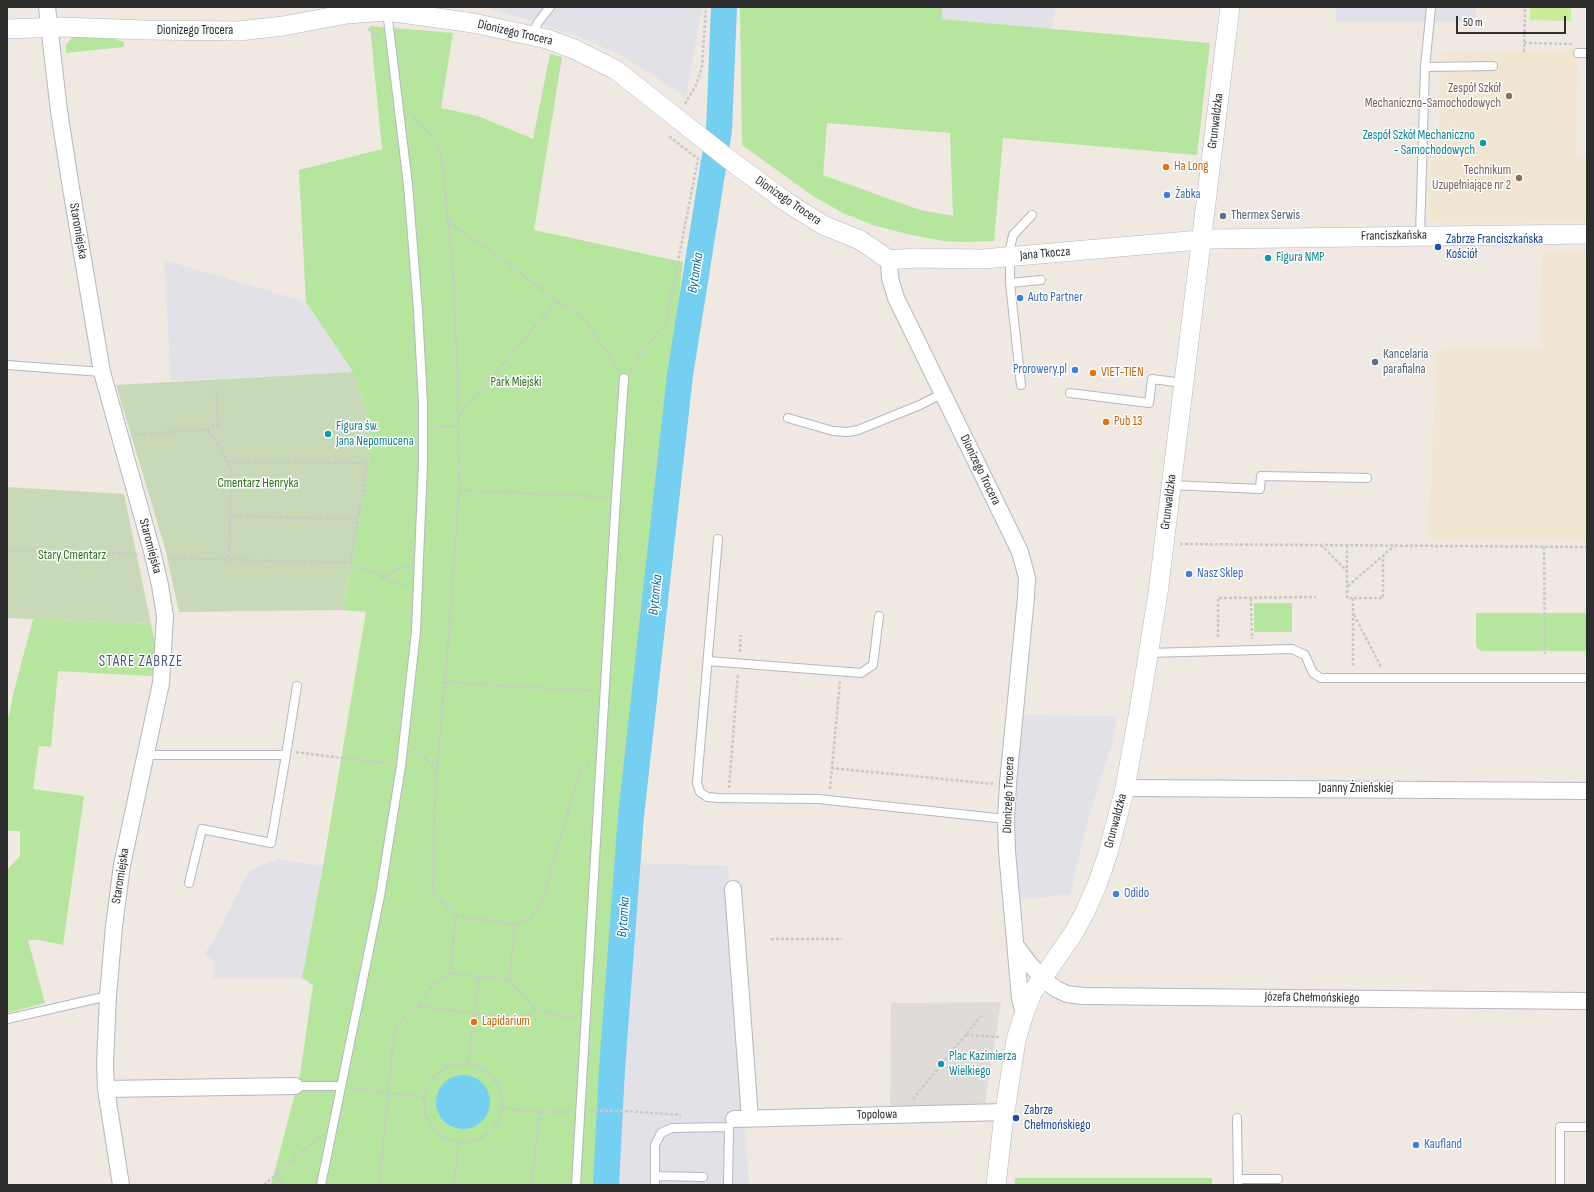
<!DOCTYPE html>
<meta charset="utf-8">
<style>
body{margin:0}
#map{position:relative;width:1594px;height:1192px;overflow:hidden;background:#efe9e1;font-family:"Sofia Sans Condensed",sans-serif}
canvas{display:block}
.frame{position:absolute;inset:0;border:8px solid #2e2e2e;pointer-events:none}
.scale{position:absolute;left:1456px;top:16px;width:110px;height:18px;box-sizing:border-box;border:2px solid #2e2e2e;border-top:0;padding-left:5px;font-size:12px;line-height:14px;white-space:nowrap;color:#2e2e2e;-webkit-text-stroke:3px #fff;paint-order:stroke}
</style>
<div id="map">
<canvas width="1594" height="1192"></canvas>
<div class="frame"></div>
<div class="scale">50 m</div>
</div>
<script>
const context = document.querySelector('canvas').getContext('2d');
context.lineJoin = 'round';
function paint(path, color) {
  context.fillStyle = color;
  context.fill(path, 'evenodd');
}
function shape(rows) {
  const path = new Path2D();
  for (const r of rows) {
    if (r.length === 3) {
      path.moveTo(r[0] + r[2], r[1]);
      path.arc(r[0], r[1], r[2], 0, 2 * Math.PI);
      continue;
    }
    path.moveTo(r[0], r[1]);
    for (let i = 2; i < r.length; i += 2) path.lineTo(r[i], r[i + 1]);
  }
  return path;
}
function trace(path, color, width, dash) {
  context.strokeStyle = color;
  context.lineWidth = width;
  context.lineCap = dash ? 'butt' : 'round';
  context.setLineDash(dash || []);
  context.stroke(path);
}
function write(font, color, halo, rows, align = 'center') {
  context.font = font + ' "Sofia Sans Condensed",sans-serif';
  context.lineWidth = 3;
  context.setLineDash([]);
  context.textBaseline = 'middle';
  context.strokeStyle = halo;
  context.fillStyle = color;
  for (const [text, x, y, turn = 0] of rows) {
    context.save();
    context.translate(x, y);
    context.rotate((+turn || 0) * Math.PI / 180);
    context.textAlign = isNaN(turn) ? turn : align;
    if (halo) context.strokeText(text, 0, 0);
    context.fillText(text, 0, 0);
    context.restore();
  }
}
const industrial = shape([
 [478,7,702,7,686,97,626,58,578,36,489,8],
 [942,7,1056,7,1051,29,942,19],
 [1336,7,1476,7,1476,22,1336,22],
 [164,260,306,302,353,372,171,381],
 [1022,715,1117,716,1113,740,1088,820,1070,894,1018,900,1014,854,1014,803],
 [278,859,323,866,302,978,213,978,215,962,204,955,220,929,249,871],
 [634,863,728,866,749,1185,614,1185]
]);
const education = shape([
 [1578,50,1576,156,1587,157,1587,222,1442,223,1434,221,1430,217,1428,214,1429,168,1439,139,1441,54],
 [1587,251,1587,541,1428,540,1437,350,1541,348,1542,253]
]);
const green = shape([
 [740,7,942,7,942,19,1210,43,1197,155,1003,138,994,241,964,242,943,241,907,234,873,225,843,213,813,196,742,145],
 [827,123,950,133,953,216,920,210,823,175],
 [370,26,453,33,441,108,478,116,533,139,550,54,562,57,534,230,683,262,619,856,597,1185,271,1185,300,1075,313,985,302,978,323,866,366,612,343,610,365,490,370,451,367,413,353,372,306,302,299,170,382,149],
 [76,35,103,35,124,42,124,47,66,53,66,45,72,38],
 [1254,603,1292,603,1292,632,1254,632],
 [1476,613,1587,613,1587,651,1481,651,1477,648,1476,642],
 [33,619,151,624,157,652,152,676,58,671,51,747,39,746,33,789,84,796,63,945,40,940,28,940,45,1003,7,1013,7,870,20,856,20,831,7,831,8,790,7,789,7,716,9,716,13,695],
 [1015,1178,1212,1178,1212,1185,1015,1185]
]);
const cemetery = shape([
 [353,372,367,413,370,451,365,490,343,610,179,612,165,548,116,385],
 [7,487,124,494,151,624,7,618]
]);
const pitch = shape([
 [1530,7,1571,7,1571,21,1530,20]
]);
const plaza = shape([
 [1001,1002,984,1110,890,1111,891,1003]
]);
const water = shape([
 [463,1102,27]
]);
const river = shape([
 [606,1185,612,1069,631,816,680,375,719,130,724,7]
]);
const path = shape([
 [368,29,379,36],
 [1524,43,1572,44],
 [1524,52,1525,7],
 [685,104,696,85,702,67,706,7],
 [449,222,491,251,557,301,581,315,619,370],
 [630,370,645,348,666,323,698,159,669,136],
 [459,415,557,301],
 [434,427,459,426],
 [207,429,218,425,216,387],
 [134,435,207,429,221,449,231,471,229,559],
 [228,462,367,463,364,490,358,519],
 [459,490,605,497],
 [230,516,358,519,350,563],
 [1180,544,1587,547],
 [1321,545,1347,571],
 [1347,545,1347,598,1383,598,1383,555],
 [1544,547,1545,654],
 [7,550,138,554],
 [169,558,352,563,398,584,408,585],
 [383,577,405,566,409,566],
 [1348,586,1394,546],
 [1251,598,1252,639],
 [1353,598,1353,667],
 [1354,615,1381,667],
 [1218,637,1218,598,1316,597],
 [740,652,741,635],
 [445,682,594,691],
 [413,747,437,770],
 [296,752,390,764],
 [831,768,994,784],
 [729,788,738,673],
 [830,789,840,681],
 [456,916,515,924,529,919,542,900,580,772,589,763],
 [515,924,509,980,536,1010,560,1016,575,1017],
 [771,939,842,939],
 [450,973,509,980],
 [418,1006,495,1016,521,1017,536,1010],
 [966,1035,1000,1037],
 [468,1063,479,976],
 [463,1103,39],
 [351,1088,424,1097],
 [913,1099,981,1016],
 [502,1108,540,1112,570,1112],
 [590,1111,626,1111,681,1115],
 [276,1175,284,1185],
 [264,1185,319,1137],
 [379,1185,394,1035,399,1022,417,1006,433,985,450,973,456,916,433,892,435,792,449,633,459,490,458,387,453,268,441,152,438,145,431,135,411,115],
 [454,1185,459,1142],
 [531,1185,540,1112]
]);
const service = shape([
 [531,35,539,21,550,7],
 [1578,53,1587,53],
 [1425,67,1493,66],
 [1420,235,1425,67,1431,7],
 [1010,283,1041,280],
 [7,365,102,372],
 [1021,385,1010,283,1010,249,1013,235,1032,215],
 [1070,393,1149,403,1152,379,1183,383],
 [788,418,833,431,848,432,858,430,920,405,943,393],
 [1171,485,1260,489,1261,476,1367,478],
 [718,539,697,783,700,792,707,797,718,798,818,799,1006,819],
 [1149,653,1292,649,1305,655,1313,673,1321,678,1587,678],
 [708,661,861,673,873,665,879,616],
 [145,755,286,755,297,686],
 [189,883,202,829,271,843,286,755],
 [7,1019,108,996],
 [295,1086,340,1086],
 [1237,1118,1238,1185],
 [703,1177,655,1176,655,1145,661,1133,672,1128,729,1127],
 [1238,1179,1278,1179],
 [321,1185,380,896,401,766,416,631,423,463,423,404,418,310,408,185,387,11],
 [576,1185,616,497,624,378],
 [655,1185,655,1176],
 [728,1185,729,1127,731,1123],
 [1560,1185,1560,1127,1587,1127]
]);
const minor = shape([
 [47,7,59,111,70,182,102,372,152,551,160,585,165,616,161,683,122,865,114,926,108,996,105,1063,106,1089,121,1185],
 [889,260,890,278,896,298,1007,525,1020,552,1027,578,1026,597,1008,783,1006,819,1007,851,1020,998,1024,1014],
 [1125,788,1587,791],
 [733,889,750,1118],
 [1016,946,1028,962,1042,978,1056,989,1067,994,1082,996,1587,1001],
 [106,1089,295,1086],
 [734,1119,1005,1112]
]);
const tertiary = shape([
 [7,29,63,27,144,30,239,31,283,26,347,14,387,11,473,23,547,39,574,49,616,70,731,161,788,203,823,225,860,240,889,260,915,258,983,259,1211,239,1587,234],
 [996,1185,1003,1124,1016,1040,1024,1014,1032,993,1073,934,1084,914,1097,885,1108,853,1125,788,1140,705,1158,593,1230,7]
]);
const markers = [
 [1509,96,4,"#8d6e63"],
 [1483,143,4,"#0f9aa8"],
 [1166,167,4,"#e8710a"],
 [1519,178,4,"#8d6e63"],
 [1167,195,4,"#3f7fe0"],
 [1223,216,4,"#5c6f8a"],
 [1438,247,4,"#1a4fb4"],
 [1268,258,4,"#0f9aa8"],
 [1020,298,4,"#3f7fe0"],
 [1375,362,4,"#5c6f8a"],
 [1075,370,4,"#3f7fe0"],
 [1093,373,4,"#e8710a"],
 [1106,422,4,"#e8710a"],
 [328,434,4,"#0f9aa8"],
 [1189,574,4,"#3f7fe0"],
 [1116,894,4,"#3f7fe0"],
 [474,1022,4,"#e8710a"],
 [941,1064,4,"#0f9aa8"],
 [1016,1118,4,"#1a4fb4"],
 [1416,1145,4,"#3f7fe0"]
];
const streetNames = [
 ["Dionizego Trocera",195,31],
 ["Dionizego Trocera",515,33,13],
 ["Grunwaldzka",1216,121,-83],
 ["Dionizego Trocera",788,201,34],
 ["Staromiejska",78,231,80],
 ["Franciszkańska",1394,236,-1],
 ["Jana Tkocza",1045,254,-5],
 ["Dionizego Trocera",980,470,64],
 ["Grunwaldzka",1169,502,-83],
 ["Staromiejska",150,546,75],
 ["Joanny Żnieńskiej",1356,789],
 ["Dionizego Trocera",1009,795,-88],
 ["Grunwaldzka",1116,821,-75],
 ["Staromiejska",121,876,-81],
 ["Józefa Chełmońskiego",1312,998,1],
 ["Topolowa",877,1115,-1]
];
const educationNames = [
 ["Zespół Szkół",1501,89],
 ["Mechaniczno-Samochodowych",1501,104],
 ["Technikum",1511,171],
 ["Uzupełniające nr 2",1511,186]
];
const cultureNames = [
 ["Zespół Szkół Mechaniczno",1475,136,"right"],
 ["- Samochodowych",1475,151,"right"],
 ["Figura NMP",1276,258],
 ["Figura św.",336,427],
 ["Jana Nepomucena",336,442],
 ["Plac Kazimierza",949,1057],
 ["Wielkiego",949,1072]
];
const foodNames = [
 ["Ha Long",1174,167],
 ["VIET-TIEN",1101,373],
 ["Pub 13",1114,422],
 ["Lapidarium",482,1022]
];
const shopNames = [
 ["Żabka",1175,195],
 ["Auto Partner",1028,298],
 ["Prorowery.pl",1067,370,"right"],
 ["Nasz Sklep",1197,574],
 ["Odido",1124,894],
 ["Kaufland",1424,1145]
];
const serviceNames = [
 ["Thermex Serwis",1231,216],
 ["Kancelaria",1383,355],
 ["parafialna",1383,370]
];
const transitNames = [
 ["Zabrze Franciszkańska",1446,240],
 ["Kościół",1446,255],
 ["Zabrze",1024,1111],
 ["Chełmońskiego",1024,1126]
];
const parkNames = [
 ["Park Miejski",516,383],
 ["Cmentarz Henryka",258,484],
 ["Stary Cmentarz",72,556]
];
const waterNames = [
 ["Bytomka",696,273,-81],
 ["Bytomka",656,595,-84],
 ["Bytomka",624,917,-86]
];
const quarterNames = [
 ["STARE ZABRZE",141,662]
];
paint(industrial, '#e3e1e8');
paint(education, '#f0e6d1');
paint(green, '#b6e59e');
paint(cemetery, '#c8d9b8');
paint(pitch, '#c9ec9a');
paint(plaza, '#dfdcd8');
paint(water, '#75cff0');
trace(river, '#75cff0', 26);
trace(service, '#b4b7c1', 10);
trace(minor, '#b4b7c1', 18);
trace(tertiary, '#b4b7c1', 20);
trace(path, '#c9c9c9', 2.5, [3, 2]);
trace(service, '#fff', 8);
trace(minor, '#fff', 16);
trace(tertiary, '#fff', 19);
for (const [x, y, r, color] of markers) {
  const dot = new Path2D();
  dot.arc(x, y, r, 0, 2 * Math.PI);
  context.fillStyle = color;
  context.fill(dot);
  trace(dot, '#fff', 1.5);
}
write('13px', '#2e2e2e', '#fff', streetNames);
write('13px', '#785e54', '#fff', educationNames, 'right');
write('13px', '#0d838f', '#fff', cultureNames, 'left');
write('13px', '#c56008', '#fff', foodNames, 'left');
write('13px', '#366cbe', '#fff', shopNames, 'left');
write('13px', '#4e5e75', '#fff', serviceNames, 'left');
write('13px', '#164399', '#fff', transitNames, 'left');
write('13px', '#2c6e1b', '#fff', parkNames);
write('italic 14px', '#0d6fa3', '#fff', waterNames);
context.letterSpacing = '1px';
write('15px', '#4d5680', '#fff', quarterNames);
context.letterSpacing = '0px';
</script>
